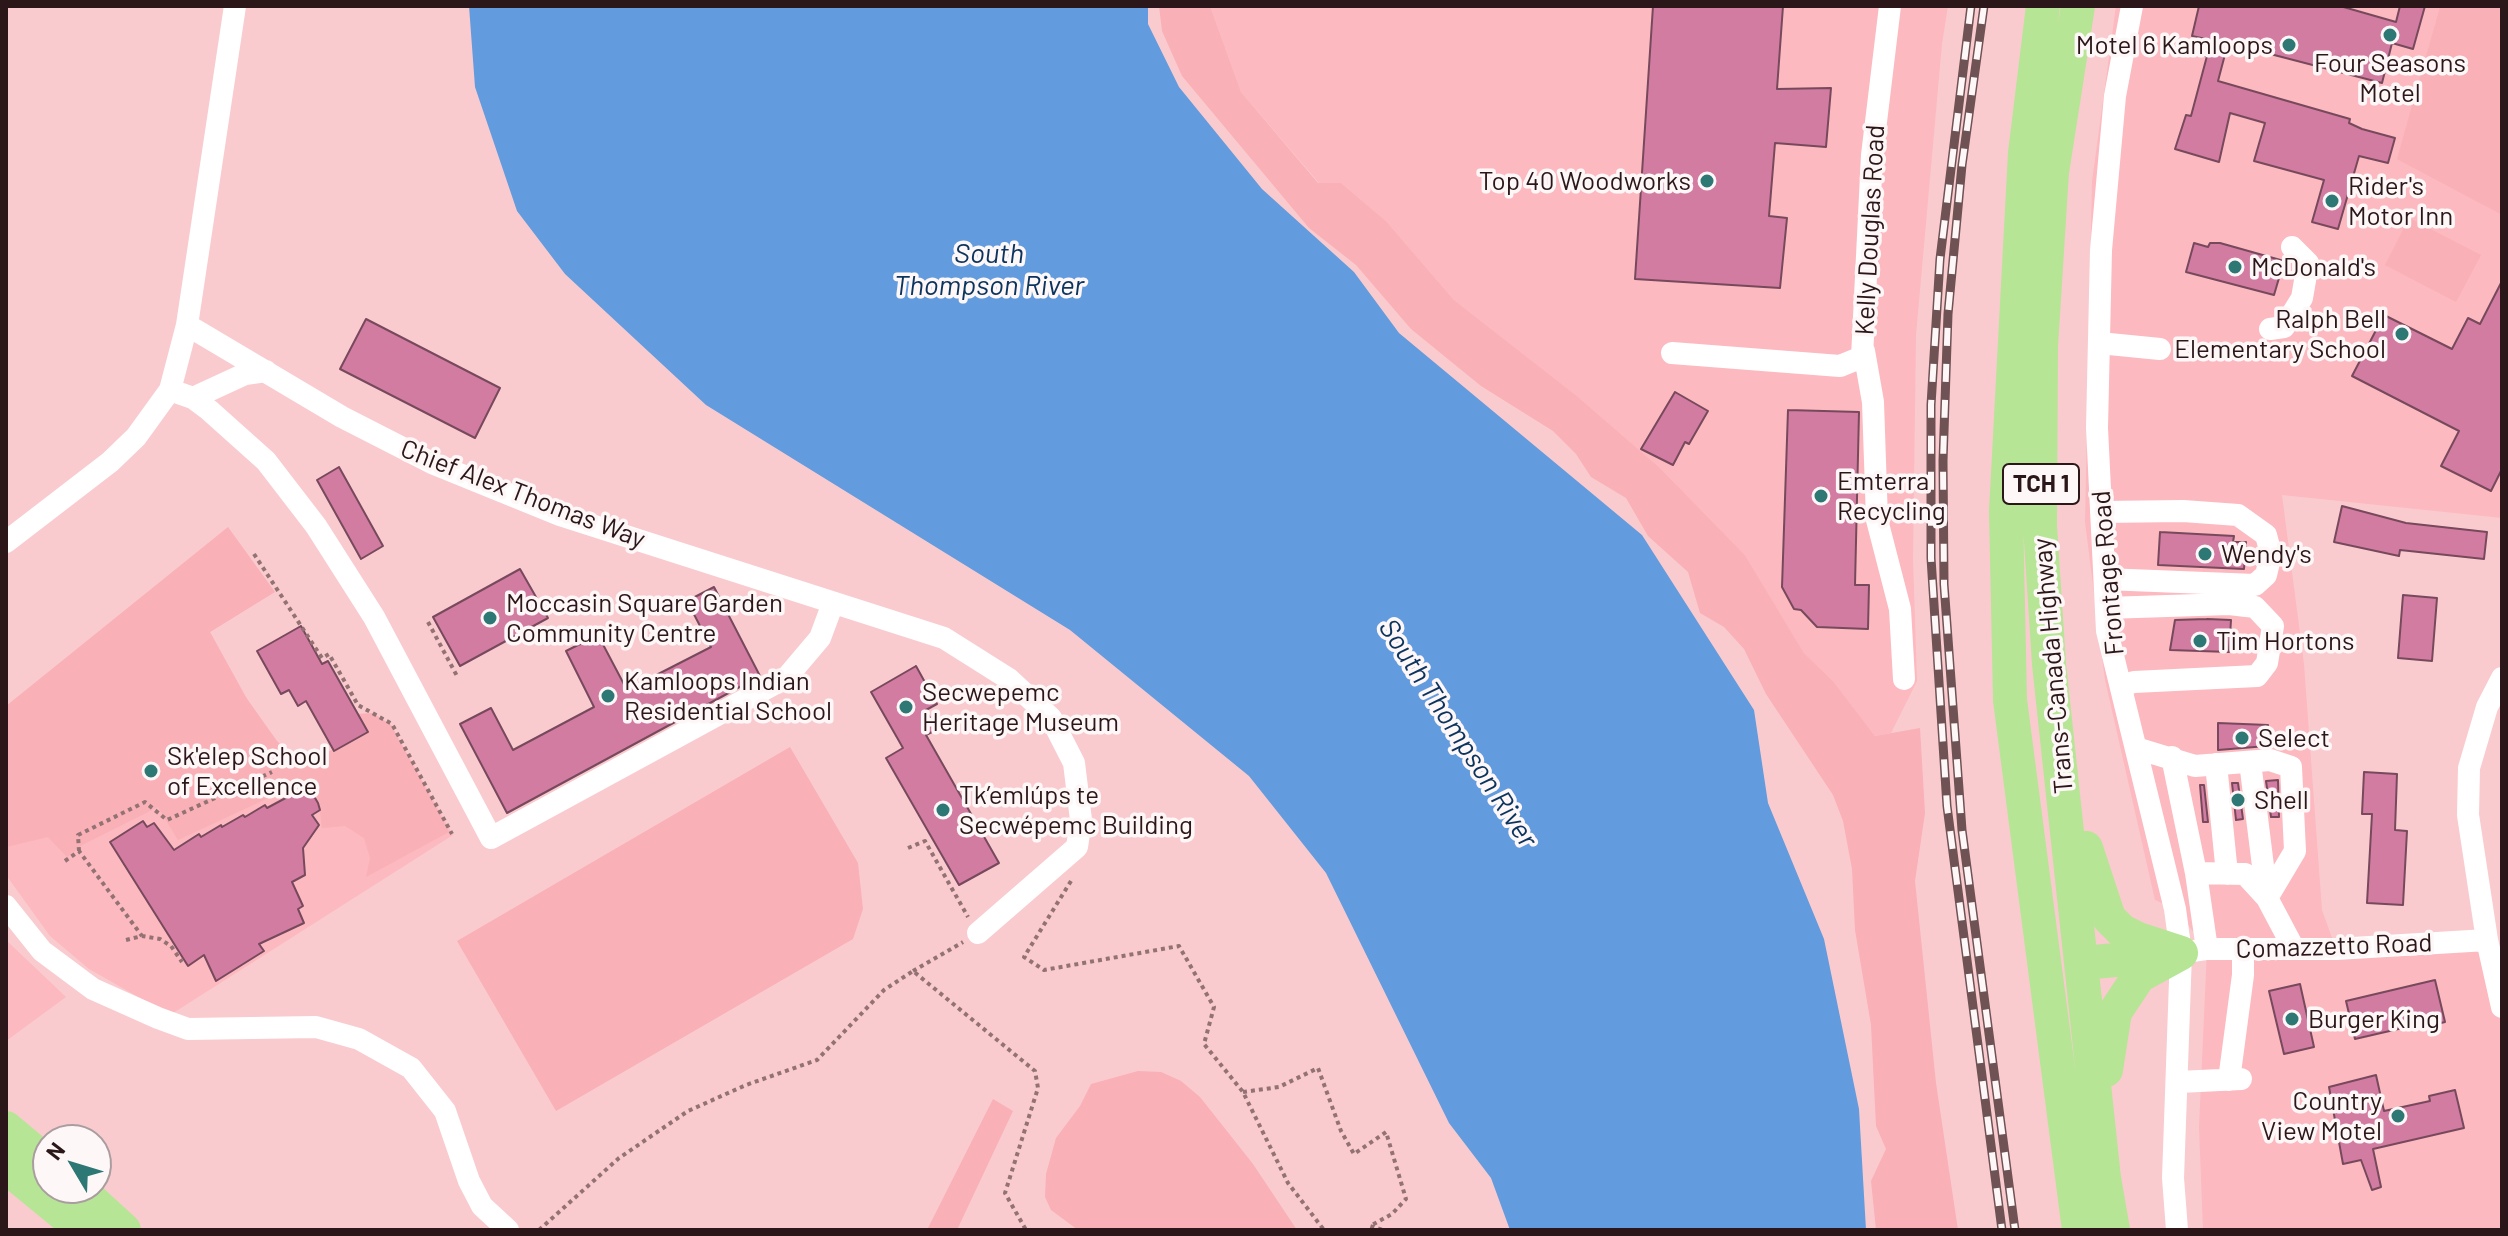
<!DOCTYPE html>
<meta charset="utf-8">
<style>
body{margin:0}
#map{position:relative;width:2508px;height:1236px;overflow:hidden;background:#facbce;font-family:Barlow,sans-serif}
canvas{display:block}
.frame{position:absolute;inset:0;border:8px solid #2b1719;pointer-events:none}
.north{position:absolute;left:32px;top:1124px;width:80px;height:80px;box-sizing:border-box;background:#fef7f8;border:2px solid #aa9d9f;border-radius:50%;rotate:308deg;font-size:22px;font-weight:700;line-height:32px;text-align:center;color:#2b1719}
.north::after{content:'';display:block;margin:auto;width:28px;height:36px;background:#2d7775;clip-path:polygon(50% 0,100% 100%,50% 72%,0 100%)}
</style>
<div id="map">
<canvas width="2508" height="1236"></canvas>
<div class="frame"></div>
<div class="north">N</div>
</div>
<script>
const context = document.querySelector('canvas').getContext('2d');
context.lineJoin = 'round';
function paint(path, color) {
  context.fillStyle = color;
  context.fill(path, 'evenodd');
}
function shape(rows) {
  const path = new Path2D();
  for (const r of rows) {
    path.moveTo(r[0], r[1]);
    for (let i = 2; i < r.length; i += 2) path.lineTo(r[i], r[i + 1]);
  }
  return path;
}
function trace(path, color, width, dash) {
  context.strokeStyle = color;
  context.lineWidth = width;
  context.lineCap = dash ? 'butt' : 'round';
  context.setLineDash(dash || []);
  context.stroke(path);
}
function write(font, color, halo, rows, align = 'center') {
  context.font = font + ' Barlow,sans-serif';
  context.lineWidth = 7;
  context.setLineDash([]);
  context.textBaseline = 'middle';
  context.strokeStyle = halo;
  context.fillStyle = color;
  for (const [text, x, y, turn = 0] of rows) {
    context.save();
    context.translate(x, y);
    context.rotate((+turn || 0) * Math.PI / 180);
    context.textAlign = isNaN(turn) ? turn : align;
    if (halo) context.strokeText(text, 0, 0);
    context.fillText(text, 0, 0);
    context.restore();
  }
}
const built = shape([
 [1210,6,1948,6,1942,44,1916,335,1913,559,1917,681,1891,733,1875,736,1833,681,1804,653,1745,555,1660,468,1577,396,1454,300,1386,221,1341,183,1319,183,1241,92],
 [2116,6,2440,6,2398,158,2502,215,2502,518,2282,495,2304,664,2322,910,2336,949,2487,940,2502,1007,2502,1230,2203,1230,2199,1127,2207,949,2175,909,2155,900,2105,680,2085,522,2092,181],
 [269,595,210,632,285,767,308,774,391,725,453,835,170,1015,89,969,50,936,6,875,6,706],
 [6,940,66,997,6,1041]
]);
const green = shape([
 [1159,6,1210,6,1241,92,1318,183,1341,183,1386,221,1454,300,1577,396,1660,468,1745,555,1804,653,1833,681,1875,736,1920,728,1925,813,1915,881,1936,1083,1958,1230,1876,1230,1871,1181,1886,1149,1876,1126,1871,1025,1855,930,1852,869,1843,821,1833,795,1766,694,1744,649,1724,627,1700,613,1688,572,1648,536,1626,498,1591,477,1576,454,1553,431,1481,386,1411,329,1356,265,1309,228,1182,76,1162,31],
 [2440,6,2502,6,2502,215,2397,159],
 [2409,218,2481,255,2456,302,2385,265],
 [228,527,275,592,210,632,245,696,277,741,302,764,367,733,356,714,373,713,391,725,449,832,366,877,370,858,364,838,345,826,322,828,319,802,309,779,178,840,158,807,82,845,67,857,48,837,6,847,6,706],
 [790,747,858,863,863,909,853,939,556,1111,457,941],
 [1138,1071,1161,1072,1181,1081,1200,1097,1253,1164,1297,1230,1078,1230,1051,1210,1045,1197,1046,1174,1056,1138,1080,1106,1091,1084],
 [993,1099,1013,1111,957,1230,927,1230]
]);
const water = shape([
 [469,6,1148,6,1148,24,1179,87,1262,189,1354,272,1399,333,1642,535,1754,710,1768,803,1824,939,1859,1109,1866,1230,1510,1230,1491,1178,1449,1123,1326,873,1249,776,1070,630,706,405,565,274,517,211,475,87]
]);
const building = shape([
 [1653,6,1783,6,1777,89,1831,88,1826,147,1775,143,1769,216,1787,218,1780,288,1635,279,1653,6],
 [2199,6,2340,6,2396,22,2400,6,2425,6,2413,49,2392,43,2382,83,2228,43,2218,81,2350,119,2349,123,2362,129,2395,138,2388,163,2359,156,2338,229,2312,222,2324,180,2254,161,2265,123,2230,113,2219,162,2175,149,2186,115,2191,116,2207,56,2202,55,2206,39,2192,36,2199,6],
 [2194,243,2208,247,2210,243,2220,243,2284,261,2274,295,2186,272,2194,243],
 [2502,281,2502,469,2491,491,2441,466,2459,431,2352,376,2384,315,2452,349,2468,318,2480,324,2502,281],
 [366,319,500,388,475,438,340,369,366,319],
 [1675,392,1708,411,1689,444,1685,442,1673,465,1641,449,1675,392],
 [1788,410,1859,412,1855,585,1869,585,1868,629,1817,627,1801,610,1794,609,1782,587,1788,410],
 [339,467,383,546,361,559,317,480,339,467],
 [2342,506,2406,523,2487,532,2484,559,2400,550,2399,556,2334,542,2342,506],
 [2160,532,2234,536,2233,542,2246,542,2244,569,2158,565,2160,532],
 [520,569,548,618,460,666,433,617,520,569],
 [714,587,760,676,507,813,460,724,491,708,513,750,594,707,566,651,598,635,627,690,711,647,687,601,714,587],
 [2403,595,2437,598,2432,661,2398,658,2403,595],
 [2207,619,2231,620,2229,652,2170,650,2175,620,2207,619],
 [301,626,322,664,328,661,368,732,334,751,306,701,298,706,289,690,281,694,257,651,301,626],
 [916,666,937,704,926,710,936,730,926,735,999,863,959,885,886,758,903,748,871,692,916,666],
 [2218,723,2268,725,2267,746,2218,750,2218,723],
 [2364,772,2397,774,2395,830,2407,831,2403,905,2367,903,2372,814,2362,814,2364,772],
 [2278,780,2279,817,2271,817,2266,781,2278,780],
 [2232,783,2238,783,2243,819,2236,820,2232,783],
 [2200,785,2204,785,2208,822,2203,822,2200,785],
 [308,786,318,803,320,810,312,815,319,825,303,848,305,875,292,882,303,906,298,909,304,923,259,944,264,951,216,981,204,955,188,966,110,842,143,821,147,827,154,823,174,850,199,834,201,837,221,825,222,827,243,815,245,817,265,805,267,808,308,786],
 [2435,980,2445,1022,2420,1028,2420,1024,2355,1039,2346,1001,2435,980],
 [2300,984,2314,1047,2284,1054,2269,991,2300,984],
 [2376,1075,2384,1111,2430,1101,2429,1096,2455,1090,2464,1128,2373,1149,2381,1187,2372,1190,2361,1160,2343,1164,2329,1087,2376,1075]
]);
const path = shape([
 [254,554,322,658,329,654,358,705,392,724,452,834],
 [428,622,457,676],
 [908,848,925,841,968,917],
 [79,851,78,835,145,802,167,820,272,772],
 [65,861,79,851,142,936],
 [1071,881,1024,957,1044,970,1179,946,1214,1007,1204,1044,1243,1092,1288,1183,1324,1230],
 [126,940,142,936,160,939,171,946,182,962],
 [913,971,963,942],
 [1243,1092,1279,1087,1318,1068,1341,1131,1354,1154,1386,1132,1406,1199,1392,1214,1370,1226,1383,1230],
 [539,1230,619,1158,688,1111,746,1085,817,1060,884,990,913,971,1035,1071,1038,1088,1005,1193,1026,1230]
]);
const minor = shape([
 [2132,6,2115,96,2101,250,2097,428,2107,631,2175,909,2181,953,2173,1178,2177,1230],
 [187,325,342,417,432,463,560,515,944,638,1009,679,1051,718,1074,763,1081,820,1077,847,978,933],
 [2270,329,2284,327,2302,298,2308,263,2292,247],
 [2099,343,2160,349],
 [1864,351,1873,402,1877,520,1900,609,1904,679],
 [1672,353,1840,366,1862,357,1872,155,1890,6],
 [170,390,193,398,209,410,266,461,316,526,374,617,491,838,787,677,820,638,833,603],
 [193,398,245,374,266,371],
 [2101,512,2183,511,2238,515,2266,535,2271,554,2266,575,2255,585,2105,579],
 [6,542,110,462,136,437,170,390,187,325,235,6],
 [2106,608,2229,604,2255,607,2273,626,2267,663,2257,676,2134,682,2121,686],
 [2502,678,2487,707,2469,768,2468,815,2487,940,2502,1007],
 [2136,748,2195,766,2270,760,2291,767,2295,851,2267,898],
 [2172,757,2196,873,2245,874,2267,898,2294,949],
 [2250,762,2267,898],
 [2216,764,2227,874],
 [2196,873,2207,949],
 [6,906,42,951,93,989,158,1018,188,1029,316,1027,359,1039,411,1068,445,1111,469,1181,482,1206,508,1230],
 [2181,953,2207,949,2336,949,2487,940],
 [2229,1080,2243,975,2243,949],
 [2179,1082,2241,1079]
]);
const highway = shape([
 [2043,6,2025,153,2006,511,2010,700,2079,1230],
 [2078,6,2052,172,2041,346,2040,526,2049,664,2104,1178,2113,1230],
 [2086,848,2109,918,2122,931,2138,939,2181,953],
 [2083,963,2169,955],
 [2106,1070,2115,1012,2139,976,2181,953],
 [6,1128,48,1163],
 [6,1167,83,1230],
 [78,1188,124,1230]
]);
const rail = shape([
 [1971,6,1940,259,1931,405,1931,558,1947,806,2002,1230],
 [1984,6,1962,165,1948,314,1943,461,1944,584,1962,830,2015,1230]
]);
const markers = [
 [2390,35,8,"#2d7775"],
 [2289,45,8,"#2d7775"],
 [1707,181,8,"#2d7775"],
 [2332,201,8,"#2d7775"],
 [2235,267,8,"#2d7775"],
 [2402,334,8,"#2d7775"],
 [1821,496,8,"#2d7775"],
 [2205,554,8,"#2d7775"],
 [490,618,8,"#2d7775"],
 [2200,641,8,"#2d7775"],
 [608,696,8,"#2d7775"],
 [906,707,8,"#2d7775"],
 [2242,738,8,"#2d7775"],
 [151,771,8,"#2d7775"],
 [2238,800,8,"#2d7775"],
 [943,810,8,"#2d7775"],
 [2292,1019,8,"#2d7775"],
 [2398,1116,8,"#2d7775"]
];
const shields = [
 [2041,484,76]
];
const shieldNames = [
 ["TCH 1",2041,484]
];
const poiNames = [
 ["Motel 6 Kamloops",2273,45,"right"],
 ["Four Seasons",2390,63,"center"],
 ["Motel",2390,93,"center"],
 ["Top 40 Woodworks",1691,181,"right"],
 ["Rider's",2348,186],
 ["Motor Inn",2348,216],
 ["McDonald's",2251,267],
 ["Ralph Bell",2386,319,"right"],
 ["Elementary School",2386,349,"right"],
 ["Emterra",1837,481],
 ["Recycling",1837,511],
 ["Wendy's",2221,554],
 ["Moccasin Square Garden",506,603],
 ["Community Centre",506,633],
 ["Tim Hortons",2216,641],
 ["Kamloops Indian",624,681],
 ["Residential School",624,711],
 ["Secwepemc",922,692],
 ["Heritage Museum",922,722],
 ["Select",2258,738],
 ["Sk'elep School",167,756],
 ["of Excellence",167,786],
 ["Tk’emlúps te",959,795],
 ["Secwe̓pemc Building",959,825],
 ["Shell",2254,800],
 ["Burger King",2308,1019],
 ["Country",2382,1101,"right"],
 ["View Motel",2382,1131,"right"]
];
const streetNames = [
 ["Kelly Douglas Road",1870,230,-87],
 ["Chief Alex Thomas Way",523,494,21],
 ["Frontage Road",2108,573,-95],
 ["Trans-Canada Highway",2053,666,-95],
 ["Comazzetto Road",2334,946,-2]
];
const waterNames = [
 ["South",989,254],
 ["Thompson River",989,286],
 ["South Thompson River",1458,733,57]
];
paint(built, '#fcb9bf');
paint(green, '#f9b0b6');
paint(water, '#629bde');
paint(building, '#d37ca2');
trace(building, '#77495c', 2);
trace(path, '#937274', 4, [4, 4]);
trace(minor, '#fff', 22);
trace(highway, '#b6e596', 34);
trace(rail, '#6f5254', 9);
trace(rail, '#fef7f8', 6, [18]);
for (const [x, y, r, color] of markers) {
  const dot = new Path2D();
  dot.arc(x, y, r, 0, 2 * Math.PI);
  context.fillStyle = color;
  context.fill(dot);
  trace(dot, '#fef7f8', 3);
}
for (const [x, y, w] of shields) {
  const box = new Path2D();
  box.roundRect(x - w / 2, y - 20, w, 40, 6);
  context.fillStyle = '#fef7f8';
  context.fill(box);
  trace(box, '#2b1719', 2);
}
write('bold 24px', '#2b1719', null, shieldNames);
write('26px', '#2b1719', '#fef7f8', poiNames, 'left');
write('26px', '#2b1719', '#fef7f8', streetNames);
write('italic 28px', '#0a335e', '#fef7f8', waterNames);
</script>
